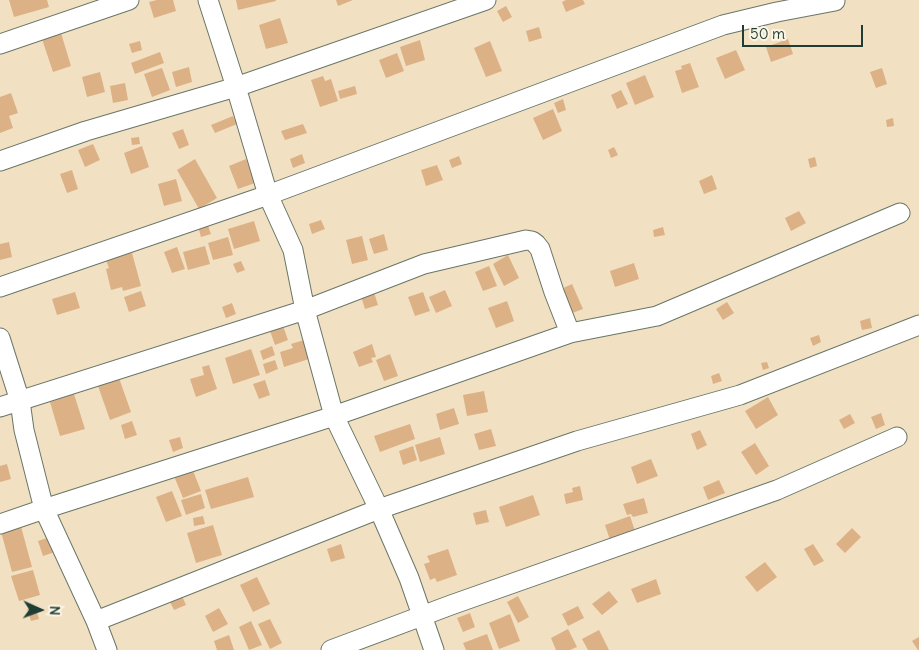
<!DOCTYPE html>
<style>
body{margin:0}
#map{position:relative;width:919px;height:650px;overflow:hidden;background:#f2e0c3;font-family:Delius,sans-serif}
canvas{display:block}
.north{position:absolute;left:15px;top:585px;width:50px;height:50px;-webkit-text-stroke:4px #fcf5e5;paint-order:stroke;rotate:92deg;font-size:14px;font-weight:700;line-height:20px;text-align:center;color:#1f3d34}
.north::after{content:'';display:block;margin:auto;width:18px;height:22px;background:#1f3d34;clip-path:polygon(50% 0,100% 100%,50% 72%,0 100%)}
.scale{position:absolute;left:742px;top:25px;width:121px;height:22px;box-sizing:border-box;border:2px solid #1f3d34;border-top:0;padding-left:6px;font-size:15px;line-height:18px;white-space:nowrap;color:#1f3d34;-webkit-text-stroke:4px #fcf5e5;paint-order:stroke}
</style>
<div id="map">
<canvas width="919" height="650"></canvas>
<div class="north">N</div>
<div class="scale">50 m</div>
</div>
<script>
const context = document.querySelector('canvas').getContext('2d');
context.lineJoin = 'round';
function paint(path, color) {
  context.fillStyle = color;
  context.fill(path, 'evenodd');
}
function shape(rows) {
  const path = new Path2D();
  for (const r of rows) {
    path.moveTo(r[0], r[1]);
    for (let i = 2; i < r.length; i += 2) path.lineTo(r[i], r[i + 1]);
  }
  return path;
}
function trace(path, color, width, dash) {
  context.strokeStyle = color;
  context.lineWidth = width;
  context.lineCap = dash ? 'butt' : 'round';
  context.setLineDash(dash || []);
  context.stroke(path);
}
const building = shape([
 [9,0,47,0,49,7,14,17],
 [157,0,173,0,176,11,154,18,149,2],
 [236,0,276,0,276,1,238,10],
 [336,0,353,0,338,6],
 [566,0,583,0,585,4,566,12,562,2],
 [506,6,512,17,503,22,497,11],
 [280,18,288,43,266,49,259,25],
 [539,27,542,38,529,42,526,31],
 [61,33,71,66,53,72,42,39],
 [788,39,793,54,771,62,766,47],
 [420,40,425,60,406,66,400,47],
 [140,41,142,50,132,53,129,44],
 [490,41,502,71,486,77,474,48],
 [736,50,745,70,725,79,716,58],
 [160,52,164,63,135,74,131,63],
 [397,53,404,71,386,78,379,60],
 [690,63,699,87,682,93,675,71,682,69,681,66],
 [189,67,192,82,176,87,172,72],
 [162,68,170,90,152,97,144,74],
 [882,68,887,84,876,88,870,72],
 [100,72,105,92,87,97,82,77],
 [645,75,654,97,635,105,626,83],
 [323,76,325,81,331,79,338,101,320,107,311,80],
 [125,83,128,100,113,103,110,86],
 [355,86,357,94,340,99,338,91],
 [621,90,628,104,617,109,611,95],
 [11,93,18,113,9,116,13,128,0,133,0,97],
 [563,99,566,110,558,113,554,103],
 [553,109,562,131,543,140,533,118],
 [233,116,237,124,215,133,211,125],
 [893,118,894,126,887,127,886,120],
 [303,124,307,133,285,140,281,131],
 [183,129,189,145,179,149,172,133],
 [139,137,140,144,132,145,131,138],
 [93,144,100,160,85,167,78,150],
 [142,146,149,167,131,174,124,153],
 [614,147,618,155,611,158,608,150],
 [302,154,305,163,293,168,290,159],
 [459,156,462,164,452,168,449,160],
 [815,157,817,166,810,168,808,159],
 [195,159,217,198,199,209,177,170],
 [246,159,255,183,238,189,229,166],
 [437,165,443,180,426,186,421,170],
 [72,170,78,189,67,193,60,174],
 [712,175,717,189,704,194,699,181],
 [176,179,182,201,164,206,158,184],
 [799,211,806,223,791,231,785,218],
 [321,220,325,229,312,234,309,224],
 [254,221,260,241,234,249,228,229],
 [207,223,211,234,201,237,198,226],
 [663,227,665,235,654,237,653,230],
 [384,234,388,250,374,254,369,239],
 [362,236,368,260,352,264,346,240],
 [228,237,233,255,213,260,208,243],
 [9,242,12,257,0,260,0,244],
 [205,246,210,264,188,270,183,252],
 [177,247,185,269,172,273,164,252],
 [132,253,141,286,123,291,122,287,111,290,106,269,109,268,106,260],
 [508,255,519,278,504,286,493,264],
 [241,261,245,270,237,273,233,264],
 [634,263,639,279,615,287,610,271],
 [489,266,497,286,483,291,475,272],
 [572,284,583,309,567,315,557,291],
 [373,289,378,305,365,309,360,293],
 [445,290,452,306,436,313,429,297],
 [141,291,146,306,129,312,124,297],
 [75,292,80,308,57,315,52,299],
 [423,292,430,311,415,316,408,297],
 [507,301,514,321,496,328,488,308],
 [727,302,734,313,723,320,716,309],
 [232,303,236,314,226,318,222,307],
 [870,318,872,328,862,330,860,321],
 [282,323,288,340,275,345,269,328],
 [819,335,821,342,813,346,810,338],
 [304,340,309,359,284,367,280,352,293,348,291,344],
 [372,344,376,357,371,358,373,362,359,367,353,352],
 [272,346,275,355,263,360,260,351],
 [251,349,260,375,233,384,225,358],
 [390,354,398,376,384,381,376,360],
 [275,360,278,369,266,374,263,364],
 [767,362,769,368,763,370,761,363],
 [209,365,217,389,196,397,190,379,204,375,202,367],
 [719,373,722,381,713,384,711,376],
 [119,378,131,412,110,420,98,386],
 [265,380,270,395,259,399,253,384],
 [484,391,488,412,467,416,463,395],
 [74,394,85,429,60,436,50,402],
 [768,397,778,415,756,429,745,411],
 [454,408,459,424,440,430,436,414],
 [881,413,885,425,876,429,871,417],
 [850,414,855,423,844,429,839,420],
 [132,421,137,435,125,439,121,425],
 [410,424,415,439,380,452,374,436],
 [491,429,496,446,479,450,474,434],
 [700,430,707,445,697,450,691,434],
 [180,437,183,448,173,452,169,440],
 [440,437,445,454,420,462,415,445],
 [755,443,769,466,756,475,741,452],
 [413,446,417,460,403,465,399,451],
 [651,459,658,476,637,484,631,467],
 [7,464,11,479,0,482,0,466],
 [192,468,201,491,183,498,174,476],
 [248,477,254,497,211,509,205,490],
 [719,480,725,493,708,500,703,487],
 [580,486,583,500,566,504,564,494,573,492,572,488],
 [172,491,182,516,166,522,156,497],
 [201,494,205,508,186,515,181,500],
 [533,495,540,515,506,527,499,507],
 [644,498,648,513,633,517,631,514,627,515,623,504],
 [486,510,489,522,476,525,473,513],
 [203,516,205,524,194,526,193,518],
 [630,516,635,531,610,540,605,525],
 [20,523,32,567,12,572,0,528],
 [213,525,222,555,196,563,187,533],
 [852,528,861,537,845,553,836,544],
 [53,536,58,551,43,556,38,541],
 [341,544,345,558,331,562,327,549],
 [813,544,824,561,814,566,804,549],
 [448,549,457,575,437,582,435,578,430,580,424,564,430,562,427,556],
 [765,562,777,577,757,592,745,577],
 [33,570,40,595,19,601,11,576],
 [257,577,270,604,253,612,240,585],
 [656,579,661,594,637,603,631,589],
 [609,591,618,602,602,615,592,604],
 [182,596,186,605,174,610,170,602],
 [518,596,529,617,518,623,507,602],
 [35,606,39,619,31,621,27,609],
 [578,606,584,618,568,626,562,614],
 [219,608,228,624,213,632,205,616],
 [470,613,475,627,463,632,457,618],
 [510,614,520,641,499,649,489,623],
 [270,619,282,643,270,649,258,624],
 [251,621,262,645,249,650,239,627],
 [568,629,577,647,570,650,556,650,551,638],
 [599,630,609,650,588,650,582,639],
 [487,634,493,650,466,650,463,643],
 [229,635,234,650,217,650,214,641],
 [919,637,919,650,918,650,912,641]
]);
const minor = shape([
 [208,0,236,87,268,195,293,250,305,310,334,416,379,509,409,578,434,650],
 [0,44,129,0],
 [0,161,86,131,236,87,486,0],
 [0,287,268,195,723,25,777,12,835,1],
 [0,338,20,401,24,430,44,509,96,621,107,650],
 [0,407,305,310,424,264,526,240,532,241,536,244,540,249,554,292,570,333],
 [0,524,44,509,334,416,570,333,657,316,900,213],
 [96,621,379,509,577,441,740,395,919,325],
 [331,650,451,605,777,490,897,437]
]);
paint(building, '#ddb186');
trace(minor, '#697666', 21);
trace(minor, '#fff', 19);
</script>
